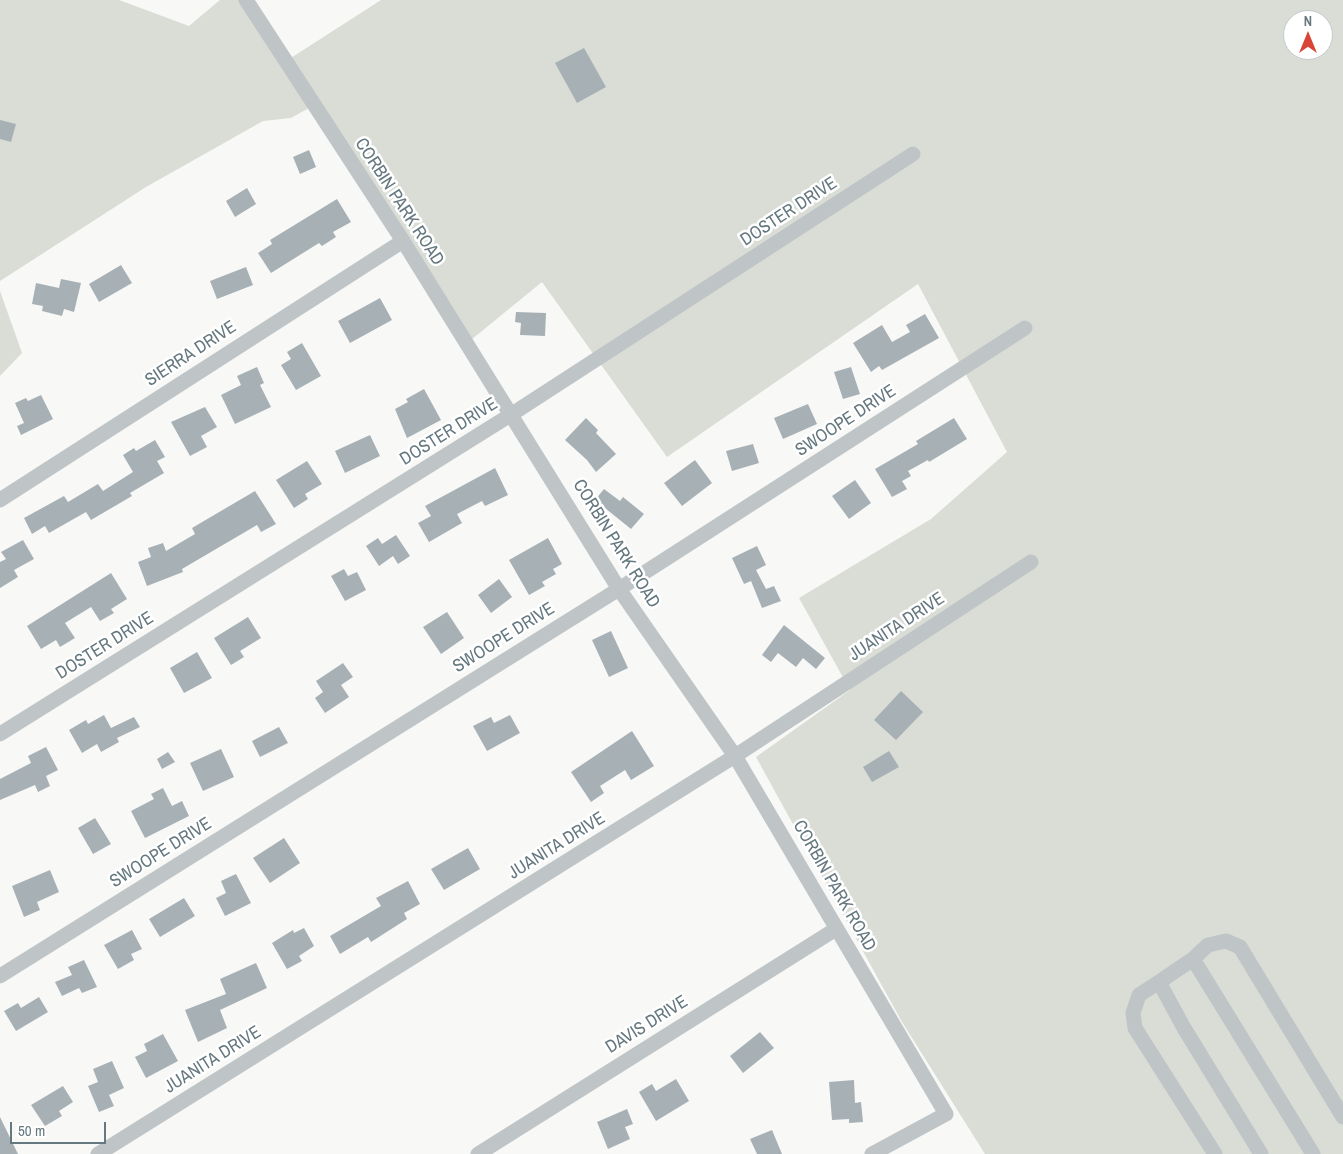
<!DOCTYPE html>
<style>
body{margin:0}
#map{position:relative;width:1343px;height:1154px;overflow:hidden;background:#f8f8f6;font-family:"Archivo Narrow",sans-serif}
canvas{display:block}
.north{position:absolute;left:1283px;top:10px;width:50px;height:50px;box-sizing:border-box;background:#fff;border:1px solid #c1c9cc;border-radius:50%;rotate:0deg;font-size:14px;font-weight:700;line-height:20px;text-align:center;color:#65787f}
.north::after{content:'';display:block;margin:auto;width:18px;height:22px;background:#d94435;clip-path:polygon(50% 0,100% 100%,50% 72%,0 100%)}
.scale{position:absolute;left:10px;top:1122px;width:96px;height:22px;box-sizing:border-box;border:2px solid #65787f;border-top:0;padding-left:6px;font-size:15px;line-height:18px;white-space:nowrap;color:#65787f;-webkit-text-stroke:4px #fff;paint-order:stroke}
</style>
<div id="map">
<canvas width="1343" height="1154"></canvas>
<div class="north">N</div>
<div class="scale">50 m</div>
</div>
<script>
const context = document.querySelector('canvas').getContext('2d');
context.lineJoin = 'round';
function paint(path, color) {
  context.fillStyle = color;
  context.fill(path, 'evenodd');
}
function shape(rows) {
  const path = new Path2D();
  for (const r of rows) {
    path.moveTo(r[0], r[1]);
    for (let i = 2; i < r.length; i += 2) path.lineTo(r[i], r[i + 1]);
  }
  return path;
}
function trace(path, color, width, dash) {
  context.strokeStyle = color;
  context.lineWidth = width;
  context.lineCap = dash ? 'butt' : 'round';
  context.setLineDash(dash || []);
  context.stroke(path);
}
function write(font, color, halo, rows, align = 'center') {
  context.font = font + ' "Archivo Narrow",sans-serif';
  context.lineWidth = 5;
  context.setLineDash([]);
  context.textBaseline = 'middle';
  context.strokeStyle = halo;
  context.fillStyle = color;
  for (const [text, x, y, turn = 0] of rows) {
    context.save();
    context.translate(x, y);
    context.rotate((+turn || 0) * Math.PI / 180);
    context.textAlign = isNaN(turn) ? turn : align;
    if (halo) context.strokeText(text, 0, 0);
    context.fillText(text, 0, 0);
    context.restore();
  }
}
const green = shape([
 [0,0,119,0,189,26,220,0,241,0,280,65,381,0,1343,0,1343,1154,985,1154,902,1022,756,757,850,690,799,598,931,519,1007,452,918,284,667,457,542,282,466,344,309,108,291,118,263,121,146,187,0,281],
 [1293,20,1323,20,1323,50,1293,50],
 [0,291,22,353,0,376]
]);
const building = shape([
 [584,48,606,87,577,103,555,63],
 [0,120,16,124,11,142,0,139],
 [309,150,316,167,300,174,293,157],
 [247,188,256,204,235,217,226,201],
 [337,199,351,222,333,232,336,237,322,246,319,243,271,273,258,253,272,244,270,240],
 [121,265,132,283,99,302,89,284],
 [246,267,253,285,217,299,210,281],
 [61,279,81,283,74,312,64,309,62,316,42,311,43,306,32,304,36,283,59,288],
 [380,298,392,320,350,343,338,321],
 [516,312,546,313,545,336,520,335,521,323,515,322],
 [925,314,939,338,882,370,879,366,871,372,853,343,882,325,892,342,910,332,906,325],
 [302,343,321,376,296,390,281,365,291,359,287,352],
 [257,367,264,383,260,385,271,407,235,424,221,395,241,385,237,376],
 [851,367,860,394,843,399,834,372],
 [424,389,441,420,407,438,395,409,408,402,406,399],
 [41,395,53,419,21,435,17,426,24,423,15,403,26,398,28,401],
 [808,404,817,424,783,439,774,418],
 [205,407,217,427,201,436,207,447,190,456,171,422],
 [586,418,598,430,596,433,616,454,596,472,587,460,565,440],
 [954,418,967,439,929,462,928,460,908,471,911,476,902,481,907,489,892,497,875,469,918,444,916,441],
 [370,435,380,456,345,473,335,451],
 [155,440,165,457,157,461,164,473,130,493,132,496,91,520,86,512,49,533,45,526,32,534,24,518,64,496,68,502,98,484,103,491,133,472,123,455,134,448,136,451],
 [753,444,759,463,732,471,726,451],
 [695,460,712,483,682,506,664,483],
 [307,461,322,484,305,494,308,499,294,508,276,480],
 [495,468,508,495,485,506,482,501,457,514,462,523,429,542,418,523,431,516,425,506],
 [855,480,871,503,849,519,832,496],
 [604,489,620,501,623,497,644,514,631,529,595,500],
 [255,491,276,524,261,532,257,525,182,569,183,572,147,586,138,562,151,557,148,548,163,543,166,551,195,534,192,528],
 [396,535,410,556,398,564,393,556,379,566,366,546,378,538,382,544],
 [548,538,562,564,553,569,556,574,542,582,545,586,529,595,509,560],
 [23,540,34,559,14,570,18,577,0,588,0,562,6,559,1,552],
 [757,546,766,565,756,570,766,589,774,586,781,601,762,608,751,581,744,584,732,558],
 [344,569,348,576,357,572,366,590,345,601,331,576],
 [111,573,127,599,111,609,114,613,100,621,91,607,65,623,75,638,60,647,56,640,41,649,27,626],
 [499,579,512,597,491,613,478,595],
 [447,612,464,638,441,654,423,627],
 [248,617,261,638,240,651,244,657,231,665,214,638],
 [784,625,825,658,816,669,803,658,796,667,778,653,771,662,762,655],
 [611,631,628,668,609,677,592,640],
 [197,652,212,678,184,693,170,668],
 [343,663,353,677,341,685,349,697,325,713,315,698,323,692,316,681],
 [901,691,923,712,896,740,874,720],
 [104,715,111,728,134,717,140,727,117,738,119,742,101,752,97,744,82,753,69,730,86,720,88,724],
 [510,715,520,733,487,751,473,726,491,717,494,723],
 [279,727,288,743,260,757,252,741],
 [632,731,654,766,631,780,625,770,600,786,604,793,591,802,571,772],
 [46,747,58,770,46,776,50,786,38,792,35,785,0,800,0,779,31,763,28,756],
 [221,749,234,777,203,791,190,763],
 [889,751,899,767,872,782,863,767],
 [168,752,175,762,162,769,157,759],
 [163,788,172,806,182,801,189,816,145,838,131,811,154,799,151,794],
 [95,818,111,844,93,854,78,828],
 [284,838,300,863,270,883,253,858],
 [468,848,480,869,444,890,431,869],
 [50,870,59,892,37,902,40,910,24,917,12,886],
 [236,874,251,903,225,916,216,898,226,893,221,881],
 [408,881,420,904,404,913,407,919,371,942,368,937,340,954,330,936,381,906,376,898],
 [184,898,195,916,160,937,149,919],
 [304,928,314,946,299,956,302,961,287,969,272,943,293,930,294,933],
 [132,930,142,949,131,954,134,960,118,969,104,945],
 [84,960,97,987,82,993,79,988,62,996,55,982,72,975,68,967],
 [256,963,267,988,220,1010,227,1028,198,1042,185,1010,226,994,220,979],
 [39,997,48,1012,16,1031,4,1011,18,1003,21,1008],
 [760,1032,774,1048,743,1073,730,1056],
 [163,1034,178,1061,146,1078,135,1057,147,1051,144,1044],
 [112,1061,124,1088,109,1095,114,1106,99,1112,88,1086,98,1082,93,1069],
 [676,1079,689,1101,656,1121,639,1092,652,1084,656,1091],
 [854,1080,855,1103,861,1102,863,1122,849,1123,849,1119,832,1120,829,1082],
 [63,1086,73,1102,59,1111,62,1116,45,1126,31,1105],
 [627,1109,633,1124,625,1127,630,1139,608,1149,597,1122],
 [0,1117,18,1154,0,1154],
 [772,1130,782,1154,757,1154,750,1139]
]);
const minor = shape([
 [246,0,403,241,619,589,735,756,946,1114,872,1154],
 [0,500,403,241],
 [0,734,512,414,913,154],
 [1193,959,1208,945,1226,941,1240,947,1343,1117],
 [0,976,619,589,1025,328],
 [1159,982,1139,995,1133,1013,1135,1028,1215,1154],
 [98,1154,735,756,1031,562],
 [478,1154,836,929],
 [1261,1154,1184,1028,1159,982,1193,959,1313,1154]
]);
const streetNames = [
 ["CORBIN PARK ROAD",399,202,57],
 ["DOSTER DRIVE",789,212,-33],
 ["SIERRA DRIVE",191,354,-33],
 ["SWOOPE DRIVE",846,421,-33],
 ["DOSTER DRIVE",449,432,-32],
 ["CORBIN PARK ROAD",616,544,58],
 ["JUANITA DRIVE",897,627,-33],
 ["SWOOPE DRIVE",504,638,-32],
 ["DOSTER DRIVE",105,646,-32],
 ["JUANITA DRIVE",557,846,-32],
 ["SWOOPE DRIVE",161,853,-32],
 ["CORBIN PARK ROAD",834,886,60],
 ["DAVIS DRIVE",647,1025,-32],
 ["JUANITA DRIVE",213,1060,-32]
];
paint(green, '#d9ddd5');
paint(building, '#a7b1b5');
trace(minor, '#bfc5c7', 15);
write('18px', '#65787f', '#fff', streetNames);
</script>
